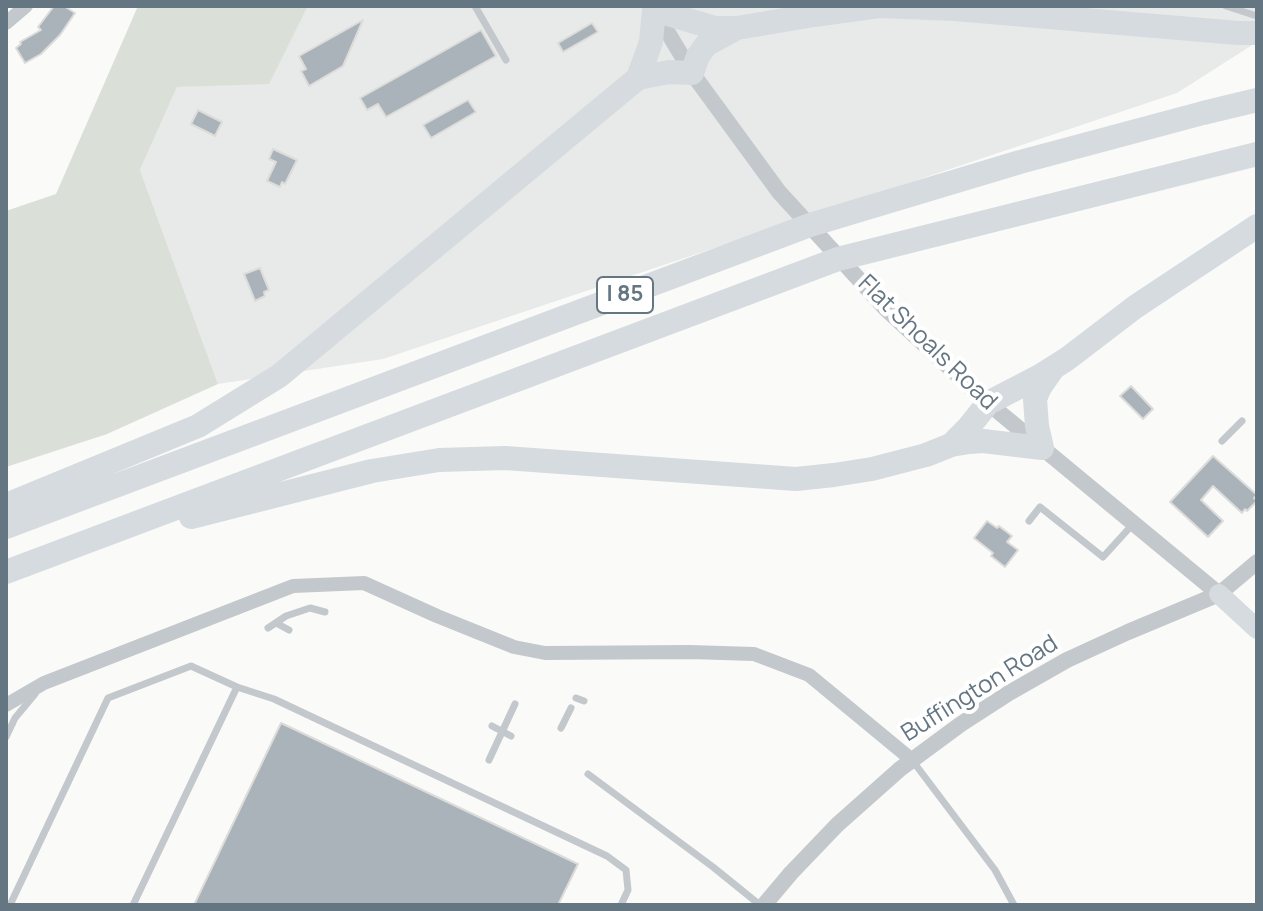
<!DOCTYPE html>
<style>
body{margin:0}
#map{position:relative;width:1263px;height:911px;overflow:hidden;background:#fafaf8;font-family:Manrope,sans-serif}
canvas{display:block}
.frame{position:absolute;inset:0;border:8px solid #657683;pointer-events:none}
</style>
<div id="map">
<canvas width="1263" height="911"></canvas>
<div class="frame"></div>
</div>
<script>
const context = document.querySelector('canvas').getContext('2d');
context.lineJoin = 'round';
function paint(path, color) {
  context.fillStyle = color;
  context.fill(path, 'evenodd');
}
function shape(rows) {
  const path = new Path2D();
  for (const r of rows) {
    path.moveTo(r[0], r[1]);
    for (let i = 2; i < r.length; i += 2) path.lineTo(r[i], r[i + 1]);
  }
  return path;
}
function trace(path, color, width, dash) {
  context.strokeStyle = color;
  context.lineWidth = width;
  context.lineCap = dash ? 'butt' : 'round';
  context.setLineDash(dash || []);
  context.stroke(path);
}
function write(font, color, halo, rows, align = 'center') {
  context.font = font + ' Manrope,sans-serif';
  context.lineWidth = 8;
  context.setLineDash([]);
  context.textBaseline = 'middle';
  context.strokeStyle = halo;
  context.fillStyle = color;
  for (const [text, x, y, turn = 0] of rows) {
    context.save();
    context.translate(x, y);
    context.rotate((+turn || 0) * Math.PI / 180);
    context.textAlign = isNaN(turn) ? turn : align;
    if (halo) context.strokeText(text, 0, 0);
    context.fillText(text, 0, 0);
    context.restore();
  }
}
const built = shape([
 [308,6,1257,6,1257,42,1177,93,383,359,218,384,140,170,177,87,269,83]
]);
const green = shape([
 [138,6,308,6,269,84,177,87,140,170,218,384,107,434,6,467,6,211,56,194]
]);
const building = shape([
 [54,6,64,6,75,13,60,35,41,54,25,63,16,48,21,44,20,42,41,30,38,27,54,6],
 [363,20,343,66,309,86,301,71,306,69,299,56,363,20],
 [592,23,598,32,563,52,558,43,592,23],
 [481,30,496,56,386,117,378,104,367,110,360,98,481,30],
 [468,100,476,112,431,138,423,125,468,100],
 [198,110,222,122,215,136,191,124,198,110],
 [273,149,297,160,285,184,282,182,280,187,267,181,276,162,269,159,273,149],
 [260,268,269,290,264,292,265,296,255,301,244,274,260,268],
 [1131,386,1153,409,1143,419,1120,396,1131,386],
 [1213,456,1257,495,1254,498,1257,501,1247,511,1245,509,1242,513,1213,486,1201,500,1223,521,1208,537,1170,502,1213,456],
 [987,521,997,528,999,526,1012,536,1007,542,1018,550,1005,567,991,556,993,553,974,538,987,521],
 [281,723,578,864,558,905,194,905,281,723]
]);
const service = shape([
 [475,6,506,60],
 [1226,6,1257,16],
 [1222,441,1242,421],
 [1029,521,1040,507,1103,557,1133,524],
 [276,623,289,630],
 [268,628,286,616,310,608,325,612],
 [576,698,584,701],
 [492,726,511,736],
 [561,728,571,708],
 [6,737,15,718,35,694],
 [489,760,515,704],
 [912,760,995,870,1014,905],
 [588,774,713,867,760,905],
 [10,905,108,698,191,666,237,687,274,699,607,856,626,870,628,890,621,905],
 [133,905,237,687]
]);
const minor = shape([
 [6,23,26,6],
 [6,705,44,683,293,586,364,583,437,616,514,647,545,653,690,652,754,654,809,675,912,760]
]);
const tertiary = shape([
 [655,11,692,73,779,192,886,309,988,403,1219,594],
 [764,905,791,873,837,825,900,769,961,724,1009,693,1067,660,1128,632,1219,594,1257,562]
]);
const secondary = shape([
 [1219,594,1257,629]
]);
const motorway = shape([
 [638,78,651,42,654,10,715,28,737,28,814,15,879,6,955,9,1238,33,1257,33],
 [951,445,968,428,988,403,1040,376,1067,359,1135,307,1257,226],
 [6,505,198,426,279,376,638,78,669,72,692,73,698,56,706,45,737,28],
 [191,517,372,471,439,460,505,458,796,479,834,475,872,469,926,455,951,445,969,442,983,441,1042,448,1037,426,1035,399,1040,387,1054,367],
 [6,527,810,225,1020,162,1203,113,1257,100],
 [6,572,838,259,1257,154]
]);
const shields = [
 [625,295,56]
];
const shieldNames = [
 ["I 85",625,295]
];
const streetNames = [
 ["Flat Shoals Road",927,343,44],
 ["Buffington Road",980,689,-32]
];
paint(built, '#e8e9e9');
paint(green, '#dadfd7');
paint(building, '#aab3b9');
trace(building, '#dcdcda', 2);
trace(service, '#c3c8cc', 7);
trace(minor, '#c3c8cc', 14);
trace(tertiary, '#c3c8cc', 16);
trace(secondary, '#d6dbdf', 20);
trace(motorway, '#d6dbdf', 24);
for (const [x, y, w] of shields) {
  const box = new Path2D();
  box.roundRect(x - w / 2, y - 18, w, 36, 6);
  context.fillStyle = '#fff';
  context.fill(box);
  trace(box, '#657683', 2);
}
write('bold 22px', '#657683', null, shieldNames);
write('24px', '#657683', '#fff', streetNames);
</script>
